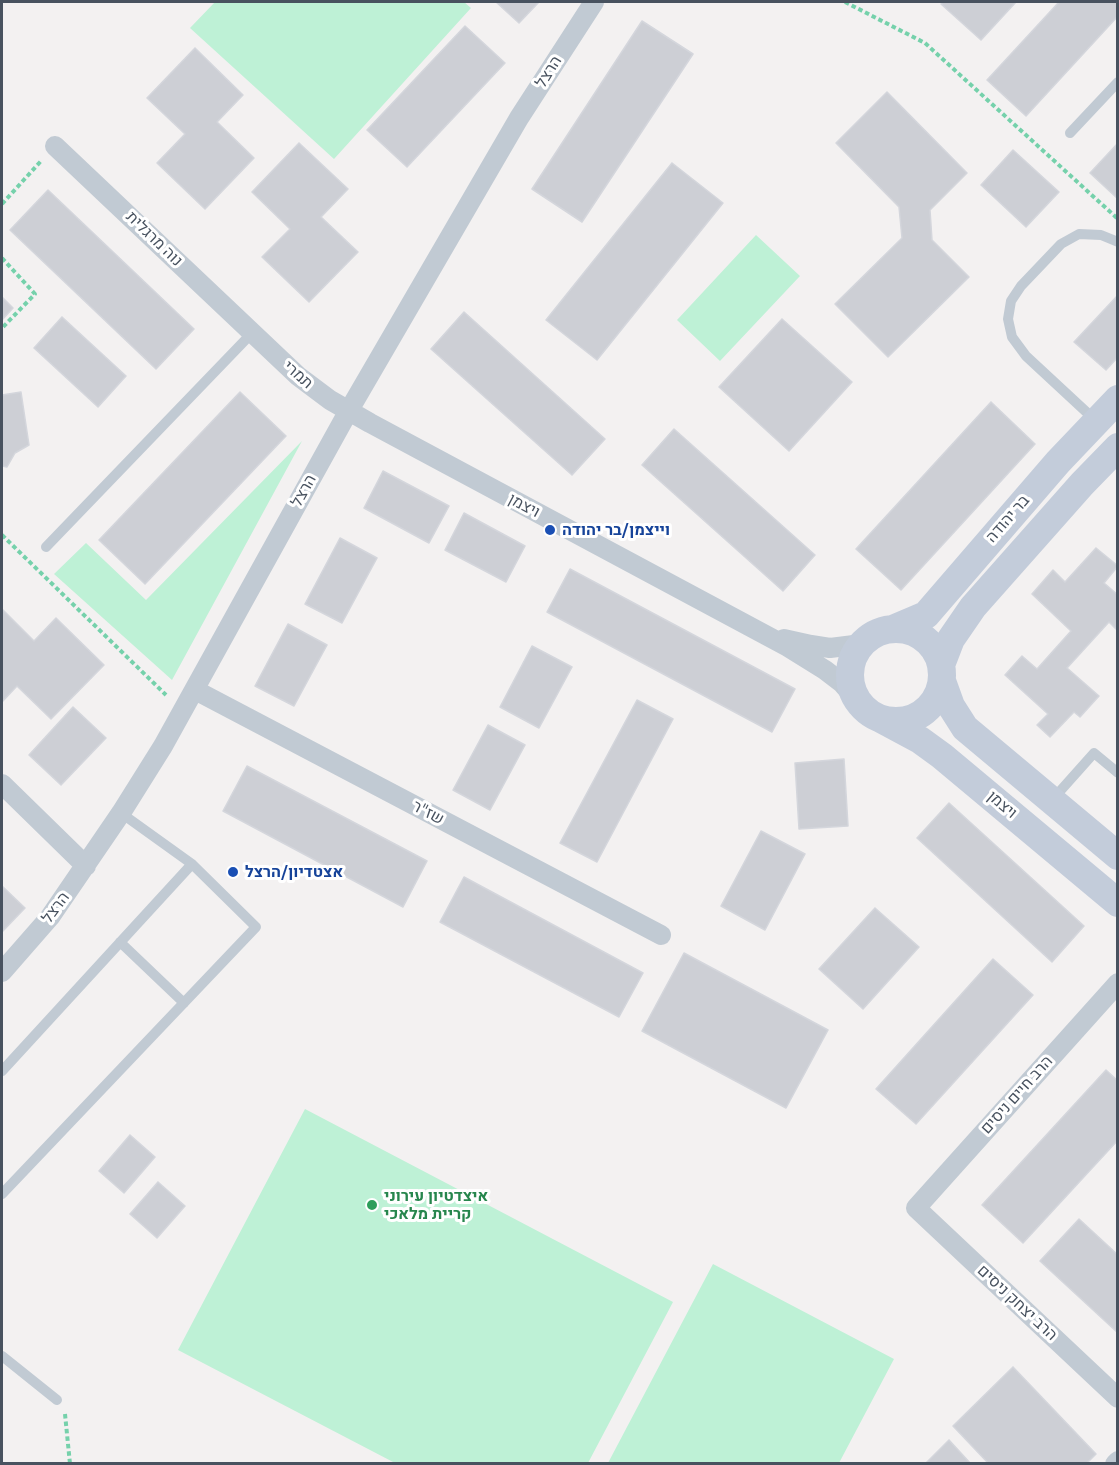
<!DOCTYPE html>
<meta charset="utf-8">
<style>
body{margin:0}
#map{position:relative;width:1119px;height:1465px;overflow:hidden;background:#f3f1f1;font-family:"IBM Plex Sans",sans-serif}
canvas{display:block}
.frame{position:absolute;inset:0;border:3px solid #48525f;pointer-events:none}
</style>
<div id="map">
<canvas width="1119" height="1465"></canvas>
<div class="frame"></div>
</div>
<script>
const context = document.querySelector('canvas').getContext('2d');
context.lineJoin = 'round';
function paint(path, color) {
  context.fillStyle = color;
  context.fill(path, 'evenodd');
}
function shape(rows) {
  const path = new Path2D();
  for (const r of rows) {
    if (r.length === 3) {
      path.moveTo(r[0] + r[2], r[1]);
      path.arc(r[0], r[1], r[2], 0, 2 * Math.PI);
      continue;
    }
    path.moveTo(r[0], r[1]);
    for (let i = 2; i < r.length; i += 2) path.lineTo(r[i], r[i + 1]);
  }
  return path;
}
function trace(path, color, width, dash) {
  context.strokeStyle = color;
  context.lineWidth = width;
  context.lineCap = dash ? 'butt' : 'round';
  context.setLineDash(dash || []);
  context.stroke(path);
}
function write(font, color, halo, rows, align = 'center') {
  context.font = font + ' "IBM Plex Sans",Heebo,sans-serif';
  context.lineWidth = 6;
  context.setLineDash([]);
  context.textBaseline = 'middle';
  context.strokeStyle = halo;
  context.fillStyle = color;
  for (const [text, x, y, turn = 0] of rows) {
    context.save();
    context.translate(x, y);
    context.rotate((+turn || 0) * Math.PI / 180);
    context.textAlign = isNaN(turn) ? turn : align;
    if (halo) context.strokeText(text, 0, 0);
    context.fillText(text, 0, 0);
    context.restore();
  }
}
const green = shape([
 [215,2,464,2,471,8,334,159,190,28],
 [756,235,800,276,720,361,677,320],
 [302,441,172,680,54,574,86,543,146,600],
 [305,1109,673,1302,588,1463,395,1463,178,1350],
 [713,1264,894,1359,839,1463,608,1463]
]);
const building = shape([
 [496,2,539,2,519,23,496,2],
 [943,2,1016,2,981,40,941,4,943,2],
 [1059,2,1118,2,1118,16,1026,116,987,80,1059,2],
 [642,21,693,54,582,222,532,189,642,21],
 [465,26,505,63,407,167,367,130,465,26],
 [195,48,243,95,217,122,254,158,205,209,157,163,185,134,147,98,195,48],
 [887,92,967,173,930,210,932,240,969,277,888,357,835,304,902,238,899,207,836,143,887,92],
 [299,143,348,189,321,217,358,252,309,302,262,257,290,229,252,192,299,143],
 [1118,143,1118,199,1090,173,1118,143],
 [1013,150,1059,192,1026,227,981,185,1013,150],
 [672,163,723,203,597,360,546,320,672,163],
 [48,190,194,329,156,369,10,230,48,190],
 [1118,295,1118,357,1106,370,1074,342,1118,295],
 [2,297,13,308,2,320,2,297],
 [464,312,605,439,572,475,431,349,464,312],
 [62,317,126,376,98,407,34,348,62,317],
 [782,319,852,382,789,451,719,387,782,319],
 [21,392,29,445,15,453,7,467,2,466,2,395,21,392],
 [240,392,286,436,145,584,99,540,240,392],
 [991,402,1035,444,901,590,856,549,991,402],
 [674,429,815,555,783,591,642,465,674,429],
 [383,471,449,506,429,543,364,508,383,471],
 [464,513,525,546,506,582,445,550,464,513],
 [340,538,377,558,342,623,305,604,340,538],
 [1096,548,1118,566,1104,583,1118,595,1118,631,1109,622,1067,668,1099,696,1080,717,1074,712,1050,737,1037,725,1048,714,1005,675,1022,656,1037,669,1071,631,1032,594,1053,570,1065,582,1096,548],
 [570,569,795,689,772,732,547,612,570,569],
 [2,609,34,641,56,618,104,665,51,719,17,686,2,702,2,609],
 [288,624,327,645,294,706,255,686,288,624],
 [532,646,572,667,539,728,500,707,532,646],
 [637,700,673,719,597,862,560,843,637,700],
 [73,707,106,738,61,785,29,755,73,707],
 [488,725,525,745,490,810,453,790,488,725],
 [844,759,848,826,799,829,795,763,844,759],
 [247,766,427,861,403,907,223,811,247,766],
 [949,803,1084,926,1052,962,917,838,949,803],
 [761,831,805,854,765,930,721,906,761,831],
 [464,877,643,973,619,1017,440,922,464,877],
 [2,886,25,908,2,932,2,886],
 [875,908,919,947,863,1009,819,969,875,908],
 [684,953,828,1030,786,1108,642,1031,684,953],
 [993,959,1033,995,916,1124,876,1089,993,959],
 [1106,1070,1118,1081,1118,1140,1023,1243,982,1205,1106,1070],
 [130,1135,155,1157,124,1193,99,1171,130,1135],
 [158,1182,185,1206,157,1238,130,1214,158,1182],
 [1079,1219,1118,1255,1118,1333,1040,1261,1079,1219],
 [1013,1367,1096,1454,1086,1464,989,1464,953,1426,1013,1367],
 [949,1440,971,1464,925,1464,949,1440]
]);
const path = shape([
 [845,2,925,43,1118,219],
 [2,204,41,161],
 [2,258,35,294,2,328],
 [2,535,166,695],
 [65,1414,70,1464]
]);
const lane = shape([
 [1070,133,1118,82],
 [1095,420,1026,356,1012,337,1008,319,1011,301,1021,286,1061,244,1079,234,1101,235,1118,242],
 [46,547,252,333],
 [1053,799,1094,753,1118,773],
 [120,942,184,1003],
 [2,1071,192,864],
 [2,1194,256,927,192,864,121,813],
 [2,1356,57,1400]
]);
const street = shape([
 [55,146,298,376,330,400,370,423,788,647,825,670,842,683,865,709],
 [784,639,811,645,830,648,862,644],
 [195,690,661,935],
 [2,784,86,866],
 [2,972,50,917,121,813,163,746,348,412,519,118,594,2],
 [1118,983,916,1208,1118,1398],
 [1115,1464,1118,1461]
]);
const secondary = shape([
 [893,629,926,615,1058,462,1118,399],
 [896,675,46],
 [941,665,951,639,973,607,1082,484,1118,447],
 [942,681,951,706,965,728,1118,856],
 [879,718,920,740,942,756,1118,903]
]);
const markers = [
 [550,530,6,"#1a4fb4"],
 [233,872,6,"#1a4fb4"],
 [372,1205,6,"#2e9e5b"]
];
const streetNames = [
 ["הרצל",549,72,-58],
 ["נוה מרגלית",154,239,44],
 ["תמרי",298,375,41],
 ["הרצל",304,491,-61],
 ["ויצמן",524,506,28],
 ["בר יהודה",1008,519,-49],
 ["ויצמן",1002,805,40],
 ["שז\"ר",428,813,28],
 ["הרצל",56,908,-53],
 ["הרב חיים ניסים",1017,1095,-48],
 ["הרב יצחק ניסים",1017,1303,43]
];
const transitNames = [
 ["וייצמן/בר יהודה",562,530],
 ["אצטדיון/הרצל",245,872]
];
const leisureNames = [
 ["איצדטיון עירוני",384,1196],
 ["קריית מלאכי",384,1214]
];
paint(green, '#bef1d6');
paint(building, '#cdcfd5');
trace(building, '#d4d6dc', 1.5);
trace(path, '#75d1ab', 4, [4.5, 3]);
trace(lane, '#c1cad3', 10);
trace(street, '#c1cad3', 20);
trace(secondary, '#c3ccda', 28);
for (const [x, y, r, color] of markers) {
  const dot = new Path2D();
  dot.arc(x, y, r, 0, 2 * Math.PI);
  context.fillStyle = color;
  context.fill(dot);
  trace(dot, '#fff', 2);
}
write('16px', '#48525f', '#fff', streetNames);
write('bold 16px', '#164399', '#fff', transitNames, 'left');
write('bold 16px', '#27864d', '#fff', leisureNames, 'left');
</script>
